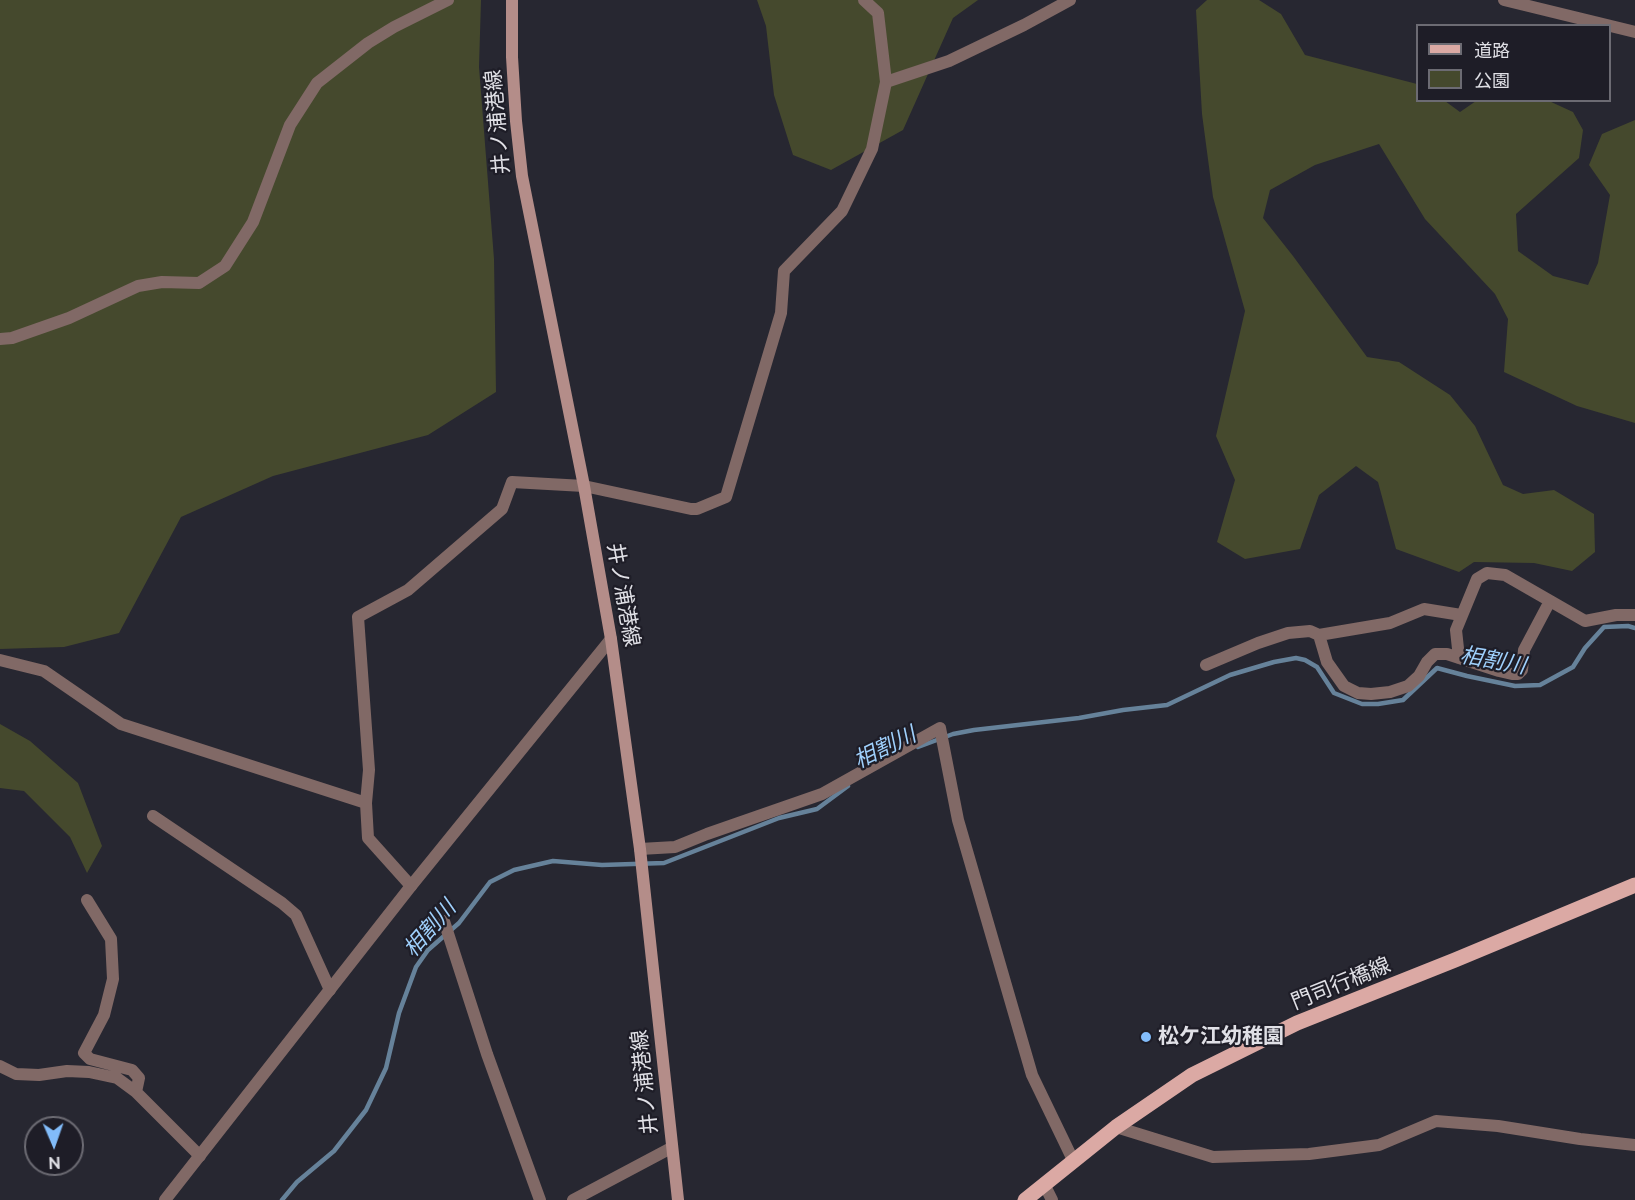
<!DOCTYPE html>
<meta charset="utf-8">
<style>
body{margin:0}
#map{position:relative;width:1635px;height:1200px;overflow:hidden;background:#272731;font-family:Raleway,"Noto Sans JP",sans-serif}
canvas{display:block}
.legend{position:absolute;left:1416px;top:24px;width:195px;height:78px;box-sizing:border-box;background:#1e1d27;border:2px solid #6c6b73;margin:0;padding:8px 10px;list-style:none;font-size:18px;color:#e0e0e6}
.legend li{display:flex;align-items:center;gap:12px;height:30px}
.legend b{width:30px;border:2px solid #6c6b73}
.north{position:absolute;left:24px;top:1116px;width:60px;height:60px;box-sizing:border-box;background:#1e1d27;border:2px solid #6c6b73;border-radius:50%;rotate:178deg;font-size:16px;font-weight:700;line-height:24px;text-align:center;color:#e0e0e6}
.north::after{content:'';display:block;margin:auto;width:21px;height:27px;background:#82bcfa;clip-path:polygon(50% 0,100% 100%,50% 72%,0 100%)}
</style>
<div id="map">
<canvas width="1635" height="1200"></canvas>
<ul class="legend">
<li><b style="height:8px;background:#dba9a4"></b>道路</li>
<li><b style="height:16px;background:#45492d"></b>公園</li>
</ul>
<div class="north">N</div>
</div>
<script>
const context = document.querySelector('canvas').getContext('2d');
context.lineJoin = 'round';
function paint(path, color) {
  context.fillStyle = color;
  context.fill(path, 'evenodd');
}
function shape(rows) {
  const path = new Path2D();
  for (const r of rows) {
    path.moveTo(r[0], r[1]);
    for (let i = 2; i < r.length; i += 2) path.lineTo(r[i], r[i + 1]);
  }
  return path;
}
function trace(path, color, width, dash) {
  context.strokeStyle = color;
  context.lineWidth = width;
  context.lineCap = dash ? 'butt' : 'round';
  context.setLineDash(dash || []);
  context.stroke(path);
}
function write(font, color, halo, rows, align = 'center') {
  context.font = font + ' Raleway,"Noto Sans JP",sans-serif';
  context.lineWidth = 4.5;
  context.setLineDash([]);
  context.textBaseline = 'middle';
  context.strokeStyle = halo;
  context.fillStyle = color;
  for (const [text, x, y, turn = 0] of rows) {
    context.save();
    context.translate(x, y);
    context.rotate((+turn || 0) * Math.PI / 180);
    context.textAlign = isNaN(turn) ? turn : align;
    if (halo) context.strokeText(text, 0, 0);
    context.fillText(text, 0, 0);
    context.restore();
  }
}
const green = shape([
 [0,0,481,0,479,67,494,259,496,392,428,435,273,476,181,517,119,633,64,647,0,649],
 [757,0,978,0,953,18,903,130,831,170,793,155,774,95,766,26],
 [1207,0,1259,0,1281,14,1305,55,1417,84,1418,100,1445,101,1460,112,1476,101,1549,101,1573,112,1583,130,1579,158,1516,214,1518,251,1553,276,1588,285,1598,263,1610,195,1589,165,1602,134,1635,120,1635,423,1577,406,1504,372,1508,319,1495,294,1425,219,1379,144,1315,165,1270,190,1263,218,1293,256,1367,357,1399,362,1450,395,1475,426,1503,485,1523,494,1554,490,1594,514,1595,552,1572,571,1534,563,1474,562,1459,572,1396,549,1378,482,1356,466,1319,495,1300,549,1245,559,1217,542,1235,480,1216,436,1245,311,1213,197,1202,114,1196,10],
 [0,724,30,741,78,783,102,846,87,873,70,837,24,791,0,788]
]);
const stream = shape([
 [918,747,953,734,974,730,1079,718,1123,710,1167,705,1230,675,1274,662,1296,658,1305,660,1317,667,1334,693,1362,704,1378,704,1403,700,1437,668,1467,676,1515,686,1540,685,1573,667,1585,648,1604,627,1628,626,1635,628],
 [282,1200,297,1182,334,1151,366,1110,386,1068,399,1013,416,967,428,950,459,923,490,882,514,870,553,861,602,865,664,863,779,818,817,809,848,786]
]);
const minor = shape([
 [1504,0,1635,32],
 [886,82,949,61,1024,25,1070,0],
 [0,339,12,338,69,318,138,286,162,282,199,283,225,266,253,222,290,125,317,83,368,43,394,27,448,0],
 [1319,635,1390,623,1424,609,1461,615],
 [1459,658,1456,630,1477,579,1487,573,1505,575,1585,621,1616,615,1635,615],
 [0,660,44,671,121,724,366,803],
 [1206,665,1258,643,1288,633,1310,631,1319,635,1327,662,1344,686,1358,693,1371,694,1390,692,1408,686,1419,676,1427,662,1435,654,1447,654,1499,671,1512,674,1518,674,1522,670,1524,650,1550,601],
 [153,816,282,903,296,915,330,990],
 [640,849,675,847,707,834,822,794,940,728,958,820,1032,1075,1073,1160],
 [411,886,368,838,366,803,369,770,358,617,408,590,502,509,512,482,584,486,691,509,697,509,726,497,781,313,784,271,842,211,872,149,886,82,878,13,864,0],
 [87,900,111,939,113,979,104,1015,84,1053,90,1059,132,1070,139,1078,136,1092],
 [444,921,487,1054,540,1200],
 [0,1066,16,1074,39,1075,67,1071,89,1072,117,1078,136,1092,200,1156],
 [1116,1127,1213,1157,1309,1154,1379,1145,1436,1121,1498,1126,1580,1139,1635,1145],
 [1044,1184,1052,1200],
 [573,1200,671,1148]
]);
const tertiary = shape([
 [165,1200,411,886,611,639]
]);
const secondary = shape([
 [512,0,512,57,516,121,522,176,584,486,611,639,640,849,678,1200]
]);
const primary = shape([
 [1025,1200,1116,1127,1192,1075,1297,1023,1455,960,1635,885]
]);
const markers = [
 [1146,1037,6,"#82bcfa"]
];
const streetNames = [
 ["井ノ浦港線",498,122,-95],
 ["井ノ浦港線",623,595,80],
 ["門司行橋線",1341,984,-22],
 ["井ノ浦港線",645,1082,-96]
];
const poiNames = [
 ["松ケ江幼稚園",1158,1037]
];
const waterNames = [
 ["相割川",1493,661,10],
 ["相割川",885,748,-26],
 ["相割川",430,929,-49]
];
paint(green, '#45492d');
trace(stream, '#66829a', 4.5);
trace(minor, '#816966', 12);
trace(tertiary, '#816966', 12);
trace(secondary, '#b48d89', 12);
trace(primary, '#dba9a4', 15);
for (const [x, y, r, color] of markers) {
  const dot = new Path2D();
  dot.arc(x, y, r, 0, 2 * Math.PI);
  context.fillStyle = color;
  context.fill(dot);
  trace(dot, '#1e1d27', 2);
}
write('21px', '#e0e0e6', '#1e1d27', streetNames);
write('bold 21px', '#e0e0e6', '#1e1d27', poiNames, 'left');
write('italic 22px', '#9fd0fc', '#1e1d27', waterNames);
</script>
